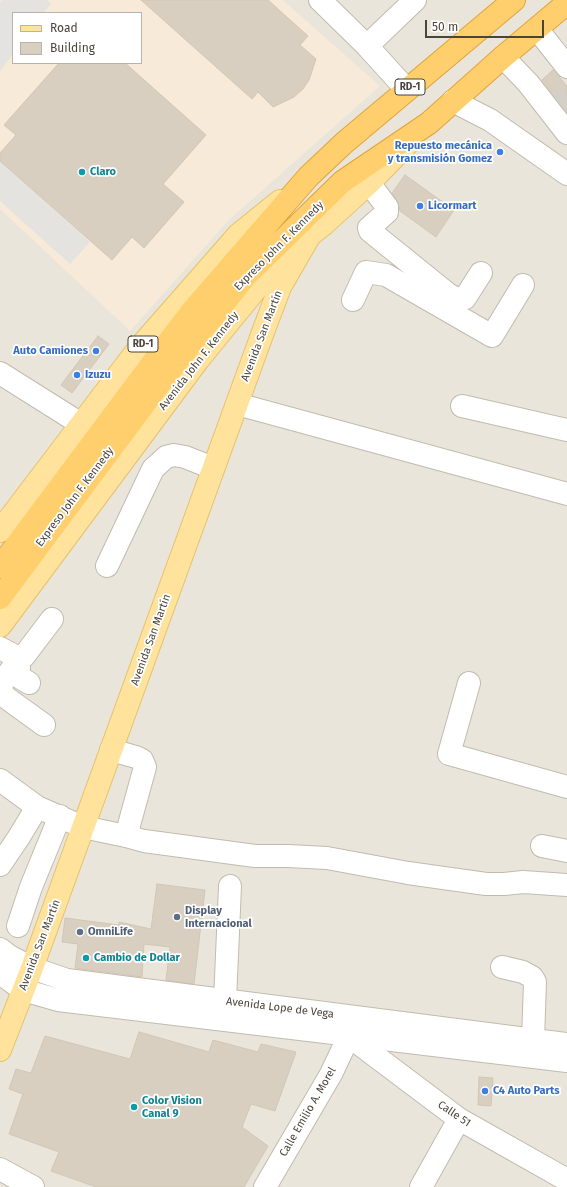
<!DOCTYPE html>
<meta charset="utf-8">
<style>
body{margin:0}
#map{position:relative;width:567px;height:1187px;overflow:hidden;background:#f6f3ec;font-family:"Fira Sans",sans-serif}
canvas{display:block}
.legend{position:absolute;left:12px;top:12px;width:130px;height:52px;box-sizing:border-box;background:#fff;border:1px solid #b7b4b0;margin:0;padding:5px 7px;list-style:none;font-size:12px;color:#4b4439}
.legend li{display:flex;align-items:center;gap:8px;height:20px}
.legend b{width:20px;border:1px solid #b7b4b0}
.scale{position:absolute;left:425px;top:20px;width:119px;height:18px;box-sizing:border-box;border:2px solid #4b4439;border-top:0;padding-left:5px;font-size:12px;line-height:14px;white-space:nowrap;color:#4b4439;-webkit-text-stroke:3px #fff;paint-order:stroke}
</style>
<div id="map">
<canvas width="567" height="1187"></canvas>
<ul class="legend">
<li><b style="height:5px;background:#ffe39c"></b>Road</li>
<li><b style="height:11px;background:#d8cfc1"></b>Building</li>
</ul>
<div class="scale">50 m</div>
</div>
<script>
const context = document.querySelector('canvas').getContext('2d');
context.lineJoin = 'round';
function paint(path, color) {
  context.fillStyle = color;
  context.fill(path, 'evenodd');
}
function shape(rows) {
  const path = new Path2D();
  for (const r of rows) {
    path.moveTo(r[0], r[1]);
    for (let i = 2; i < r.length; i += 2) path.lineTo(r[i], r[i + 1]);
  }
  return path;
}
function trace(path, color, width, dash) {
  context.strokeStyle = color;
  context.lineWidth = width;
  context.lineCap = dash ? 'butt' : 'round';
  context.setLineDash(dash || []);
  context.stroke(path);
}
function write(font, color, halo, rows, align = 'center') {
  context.font = font + ' "Fira Sans",sans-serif';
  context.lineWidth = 3.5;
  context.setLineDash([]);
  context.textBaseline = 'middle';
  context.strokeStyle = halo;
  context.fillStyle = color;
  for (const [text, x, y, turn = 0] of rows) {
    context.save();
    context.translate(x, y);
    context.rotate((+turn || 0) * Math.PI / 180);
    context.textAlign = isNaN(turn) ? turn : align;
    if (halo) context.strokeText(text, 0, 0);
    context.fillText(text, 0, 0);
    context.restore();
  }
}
const residential = shape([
 [0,0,567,0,567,1187,0,1187],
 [13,13,141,13,141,63,13,63]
]);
const commercial = shape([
 [0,0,283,0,380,86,229,220,130,331,0,209],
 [13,13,141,13,141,63,13,63]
]);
const parking = shape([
 [2,0,47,0,51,3,44,13,13,13,13,54,0,71,0,3],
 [0,161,90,242,70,264,0,201]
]);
const building = shape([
 [141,0,268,0,308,36,300,45,316,59,309,80,303,89,294,97,273,107,258,92,252,99,141,0],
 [59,63,125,63,206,135,163,184,184,202,144,248,132,237,112,260,0,161,0,153,16,135,4,125,59,63],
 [553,70,567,86,567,113,542,80,553,70],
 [405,175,454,210,436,237,400,211,397,200,392,193,405,175],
 [98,336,109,344,72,393,61,385,98,336],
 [157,884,205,890,194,984,166,980,170,947,144,944,142,977,75,968,78,944,62,942,65,918,119,925,119,922,151,929,157,884],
 [139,1032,209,1052,213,1040,258,1052,261,1044,296,1052,275,1111,251,1104,242,1127,268,1146,244,1187,96,1187,51,1171,59,1152,9,1134,23,1094,9,1089,16,1069,31,1073,45,1036,130,1059,139,1032],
 [479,1077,493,1078,491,1106,478,1105,479,1077]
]);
const minorTunnel = shape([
 [549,109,567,94]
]);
const minor = shape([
 [320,0,367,46,407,90],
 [537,29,567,67],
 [367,46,415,0],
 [503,57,528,83,567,133],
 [453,101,490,120,567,174],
 [369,183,387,207,387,212,369,228,370,231,448,294,457,299,465,298,481,273],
 [353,300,366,272,386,275,492,336,523,285],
 [0,373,81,424],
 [237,404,567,494],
 [462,406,567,430],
 [107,566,153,469,166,457,174,455,185,457,213,468],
 [0,648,19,658,24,656,52,619],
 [19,658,2,683,1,694,44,725],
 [19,658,19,677,29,683],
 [469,683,449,754,567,787],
 [0,780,37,807,83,827,126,836,145,767,142,760,136,757,111,750],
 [126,836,144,841,255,856,288,856,327,858,408,873,486,884,504,884,523,882,567,885],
 [542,846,567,851],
 [0,865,19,837,37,807],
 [18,926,31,887,60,816],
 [0,949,9,956,32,968,67,980,567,1044],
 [502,967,523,972,532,977,535,982,533,1040],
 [0,973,23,990,58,1000,567,1061],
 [225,1001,230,886],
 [350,1037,459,1119,567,1180],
 [0,1169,33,1187],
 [265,1187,331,1074,349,1036,352,1022],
 [421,1187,459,1119]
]);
const major = shape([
 [0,531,139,348,239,234,280,201],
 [0,626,198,360,260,284,310,235,324,224,369,183,408,143],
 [0,1050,32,968,263,332,280,287,310,235]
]);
const highway = shape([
 [0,567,150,366,192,311,308,177,344,143,514,0],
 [0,598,164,378,245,277,342,182,429,123,503,57,567,3]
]);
const markers = [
 [500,152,4,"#3f7fe0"],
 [82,172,4,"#0f9aa8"],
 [420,206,4,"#3f7fe0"],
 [96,351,4,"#3f7fe0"],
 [77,375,4,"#3f7fe0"],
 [177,917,4,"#5c6f8a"],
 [80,932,4,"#5c6f8a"],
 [86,958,4,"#0f9aa8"],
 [485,1091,4,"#3f7fe0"],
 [134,1107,4,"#0f9aa8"]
];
const shields = [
 [410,87,30],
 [143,344,30]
];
const shieldNames = [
 ["RD-1",410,87],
 ["RD-1",143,344]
];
const shopNames = [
 ["Repuesto mecánica",492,146,"right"],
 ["y transmisión Gomez",492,159,"right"],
 ["Licormart",428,206],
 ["Auto Camiones",88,351,"right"],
 ["Izuzu",85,375],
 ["C4 Auto Parts",493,1091]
];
const cultureNames = [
 ["Claro",90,172],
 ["Cambio de Dollar",94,958],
 ["Color Vision",142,1101],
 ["Canal 9",142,1114]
];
const streetNames = [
 ["Expreso John F. Kennedy",279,246,-45],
 ["Avenida San Martín",262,336,-69],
 ["Avenida John F. Kennedy",199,361,-52],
 ["Expreso John F. Kennedy",75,497,-53],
 ["Avenida San Martín",151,640,-70],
 ["Avenida San Martín",40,945,-69],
 ["Avenida Lope de Vega",280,1008,7],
 ["Calle Emilio A. Morel",308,1112,-60],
 ["Calle 51",454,1114,34]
];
const serviceNames = [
 ["Display",185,911],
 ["Internacional",185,924],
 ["OmniLife",88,932]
];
paint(residential, '#eae5da');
paint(commercial, '#f7ead8');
paint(parking, '#e5e3e0');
paint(building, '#d8cfc1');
trace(building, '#d3c7b4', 1);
trace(minorTunnel, '#d4d0c8', 22, [22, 11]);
trace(minor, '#c2bbae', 24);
trace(major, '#e6c16a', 24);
trace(highway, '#e0a43c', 24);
trace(minor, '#fff', 22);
trace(major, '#ffe39c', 22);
trace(highway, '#ffcf6e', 22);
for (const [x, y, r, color] of markers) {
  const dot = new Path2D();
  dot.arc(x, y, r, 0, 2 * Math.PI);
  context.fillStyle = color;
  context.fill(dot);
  trace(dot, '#fff', 1.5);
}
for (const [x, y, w] of shields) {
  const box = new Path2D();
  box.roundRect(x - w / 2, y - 8, w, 16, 3);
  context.fillStyle = '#fff';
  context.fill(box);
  trace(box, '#4b4439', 1);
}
write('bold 10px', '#4b4439', null, shieldNames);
write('bold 11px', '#366cbe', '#fff', shopNames, 'left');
write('bold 11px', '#0d838f', '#fff', cultureNames, 'left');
write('11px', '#4b4439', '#fff', streetNames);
write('bold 11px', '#4e5e75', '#fff', serviceNames, 'left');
</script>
